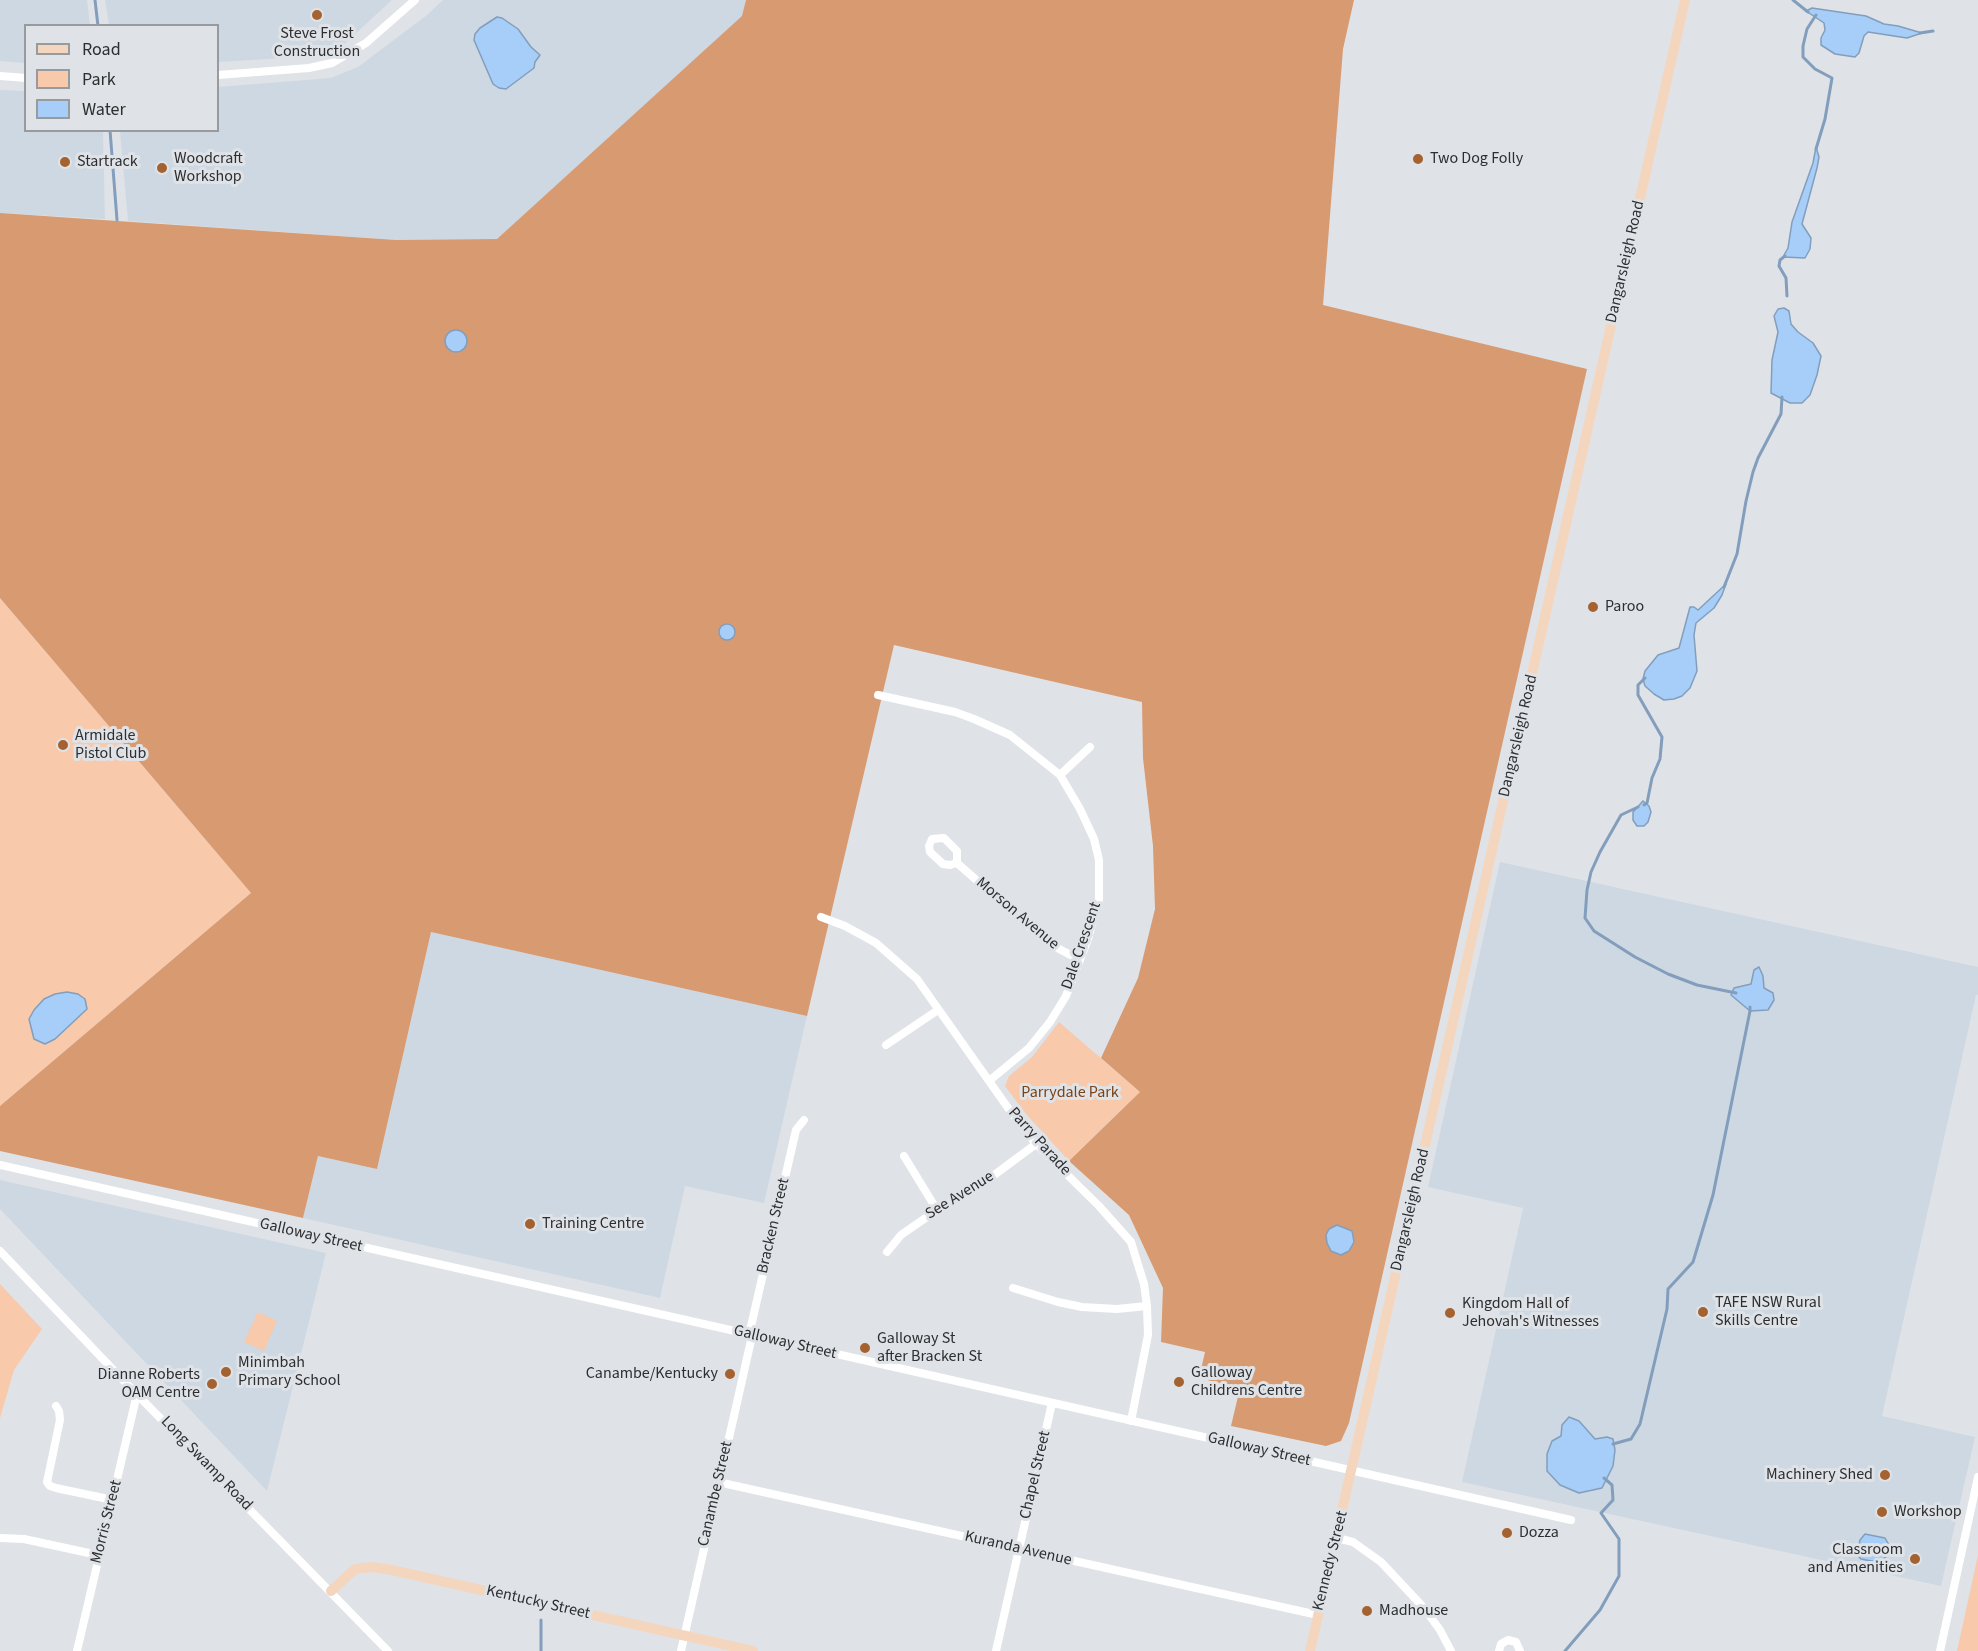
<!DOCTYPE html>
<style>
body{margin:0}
#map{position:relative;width:1978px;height:1651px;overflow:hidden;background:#dfe3e7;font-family:"Source Sans 3",sans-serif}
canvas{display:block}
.legend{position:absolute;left:24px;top:24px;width:195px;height:108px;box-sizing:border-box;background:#dfe3e7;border:2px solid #989b9e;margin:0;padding:8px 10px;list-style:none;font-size:18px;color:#2d2e30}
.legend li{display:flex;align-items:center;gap:12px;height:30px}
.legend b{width:30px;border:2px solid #989b9e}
</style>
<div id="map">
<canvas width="1978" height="1651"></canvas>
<ul class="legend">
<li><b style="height:8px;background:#f4d6be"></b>Road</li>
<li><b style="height:16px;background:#f8c9ab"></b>Park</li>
<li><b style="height:16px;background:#a6cef8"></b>Water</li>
</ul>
</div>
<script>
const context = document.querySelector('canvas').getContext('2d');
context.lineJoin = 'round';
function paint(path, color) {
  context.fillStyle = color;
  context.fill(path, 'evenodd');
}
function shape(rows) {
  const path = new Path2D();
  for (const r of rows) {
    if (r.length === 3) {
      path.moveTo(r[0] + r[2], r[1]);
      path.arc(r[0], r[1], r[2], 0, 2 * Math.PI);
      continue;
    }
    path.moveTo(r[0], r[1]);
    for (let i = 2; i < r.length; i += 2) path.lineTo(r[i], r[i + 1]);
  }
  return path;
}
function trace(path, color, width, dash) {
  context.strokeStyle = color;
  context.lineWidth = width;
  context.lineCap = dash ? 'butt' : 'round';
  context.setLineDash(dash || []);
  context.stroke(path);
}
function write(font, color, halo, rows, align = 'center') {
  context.font = font + ' "Source Sans 3",sans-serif';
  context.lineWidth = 6;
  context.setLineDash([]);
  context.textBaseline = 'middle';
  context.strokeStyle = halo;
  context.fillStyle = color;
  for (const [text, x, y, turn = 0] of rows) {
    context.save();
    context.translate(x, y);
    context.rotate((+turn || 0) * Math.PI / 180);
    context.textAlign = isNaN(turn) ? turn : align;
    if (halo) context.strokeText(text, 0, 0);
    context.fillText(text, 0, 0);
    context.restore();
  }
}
const built = shape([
 [0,0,87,0,90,25,26,26,25,63,0,61],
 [105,0,392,0,342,46,303,57,218,62,218,26,109,25],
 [443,0,746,0,743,16,497,239,396,240,128,221,120,131,218,130,218,87,331,78,358,67,427,15],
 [0,90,25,91,26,130,103,131,105,219,0,213],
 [1500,862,1978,967,1978,995,1976,995,1882,1416,1975,1437,1941,1586,1462,1482,1523,1208,1428,1187],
 [431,932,807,1016,764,1203,685,1186,660,1298,303,1218,318,1156,377,1169],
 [0,1180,326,1253,267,1491,0,1209]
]);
const green = shape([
 [0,598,251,893,0,1106],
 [1059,1022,1140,1092,1069,1161,1026,1114,1005,1086,1009,1076,1032,1057],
 [0,1284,42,1329,14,1370,0,1418],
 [258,1312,277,1321,264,1351,244,1342],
 [1978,1555,1978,1651,1957,1651]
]);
const forest = shape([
 [746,0,1354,0,1343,49,1323,305,1587,369,1349,1423,1341,1441,1326,1446,1231,1426,1240,1388,1199,1378,1205,1352,1161,1342,1163,1288,1129,1215,1069,1161,1140,1092,1101,1058,1138,978,1155,909,1153,846,1143,758,1142,702,894,645,807,1016,431,932,377,1169,318,1156,303,1218,0,1151,0,1106,251,893,0,598,0,213,396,240,497,239,742,16]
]);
const water = shape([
 [1812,8,1866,16,1884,24,1898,26,1922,33,1907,38,1868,32,1864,36,1859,53,1855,57,1835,54,1821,45,1821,38,1825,30,1824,23,1806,11,1812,8],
 [497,17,502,18,518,29,531,47,540,55,535,62,534,68,506,89,499,88,493,84,474,40,475,34,480,28,497,17],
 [1816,147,1819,157,1817,168,1802,224,1811,238,1810,249,1805,258,1783,257,1788,248,1792,222,1813,163,1816,147],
 [1784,308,1789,311,1791,324,1798,332,1813,343,1821,356,1817,375,1810,395,1802,403,1790,403,1771,393,1772,360,1778,332,1774,316,1778,309,1784,308],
 [456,341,11],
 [1726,584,1722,595,1714,608,1696,623,1694,635,1697,671,1690,688,1682,696,1674,699,1664,700,1654,694,1645,686,1643,679,1645,671,1658,655,1679,648,1690,607,1694,607,1698,610,1726,584],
 [727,632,8],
 [1643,801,1649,806,1651,812,1648,822,1644,826,1637,826,1633,820,1633,812,1643,801],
 [1759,967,1763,976,1764,988,1773,993,1774,1000,1768,1010,1750,1011,1731,995,1734,988,1751,984,1754,970,1759,967],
 [67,992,78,994,85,999,87,1009,55,1039,45,1044,34,1039,29,1019,34,1010,44,999,55,994,67,992],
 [1337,1225,1352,1231,1353,1236,1354,1242,1349,1251,1341,1255,1331,1251,1327,1243,1326,1235,1329,1229,1337,1225],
 [1569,1417,1579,1421,1595,1439,1607,1437,1613,1439,1615,1450,1613,1466,1602,1488,1579,1493,1560,1485,1547,1471,1547,1454,1552,1441,1561,1436,1562,1425,1569,1417],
 [1865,1534,1885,1538,1889,1545,1886,1557,1880,1561,1871,1561,1861,1559,1857,1555,1860,1540,1865,1534]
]);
const stream = shape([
 [95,0,98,26],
 [1793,0,1808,12],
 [1920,33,1933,31],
 [110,130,117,220],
 [1816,149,1825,119,1832,78,1815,69,1803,57,1803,46,1807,29,1816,15],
 [1785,256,1780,260,1779,266,1786,278,1787,296],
 [1724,587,1737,554,1746,501,1753,472,1758,458,1781,414,1782,397],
 [1644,805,1647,803,1652,778,1660,759,1662,737,1638,695,1638,685,1645,678],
 [1638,807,1621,815,1600,852,1591,872,1587,890,1585,918,1594,931,1635,957,1668,974,1697,985,1736,993],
 [1613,1444,1631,1439,1640,1424,1667,1309,1668,1289,1693,1262,1713,1195,1750,1011,1750,1007],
 [541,1651,541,1620],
 [1565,1651,1600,1610,1619,1576,1619,1539,1601,1513,1613,1500,1612,1485,1604,1478]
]);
const street = shape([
 [218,75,309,68,332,63,366,43,415,0],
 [0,76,26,78],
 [878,695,955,712,974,719,1010,735,1060,775,1080,809,1094,839,1099,860,1099,899,1088,939,1066,996,1050,1022,1029,1048,989,1081],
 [1060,775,1090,747],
 [957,863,957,851,944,838,932,839,929,846,930,852,943,864,950,865,957,863,1048,943,1080,960],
 [821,917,845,926,876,943,917,979,1013,1115,1036,1144,1099,1206,1131,1242,1144,1284,1147,1306,1148,1335,1131,1421],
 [886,1045,938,1010],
 [904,1156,937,1210],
 [0,1165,1571,1520],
 [0,1251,121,1378,388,1651],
 [887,1252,901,1235,937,1210,978,1187,1036,1144],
 [1013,1288,1058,1302,1082,1307,1117,1309,1147,1306],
 [749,1335,796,1130,804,1120],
 [56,1406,59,1411,60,1420,47,1482,50,1486,56,1488,113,1500],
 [718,1482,1318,1615],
 [0,1538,24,1539,98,1555],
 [1337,1538,1353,1542,1381,1562,1424,1608,1440,1630,1451,1651],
 [77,1651,137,1394],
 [681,1651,752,1336],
 [996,1651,1052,1403],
 [1499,1651,1501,1644,1508,1640,1516,1642,1520,1651],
 [1940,1651,1978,1477]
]);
const secondary = shape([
 [331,1591,355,1569,372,1567,392,1570,753,1651],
 [1310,1651,1685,0]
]);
const markers = [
 [317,15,6,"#a56231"],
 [1418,159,6,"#a56231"],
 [65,162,6,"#a56231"],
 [162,168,6,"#a56231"],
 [1593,607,6,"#a56231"],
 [63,745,6,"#a56231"],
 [530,1224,6,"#a56231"],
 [1703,1312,6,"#a56231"],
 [1450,1313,6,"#a56231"],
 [865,1348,6,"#a56231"],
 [226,1372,6,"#a56231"],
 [730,1374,6,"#a56231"],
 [1179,1382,6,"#a56231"],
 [212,1384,6,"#a56231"],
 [1885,1475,6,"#a56231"],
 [1882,1512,6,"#a56231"],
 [1507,1533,6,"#a56231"],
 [1915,1559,6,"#a56231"],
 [1367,1611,6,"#a56231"]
];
const poiNames = [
 ["Steve Frost",317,34,"center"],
 ["Construction",317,52,"center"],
 ["Woodcraft",174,159],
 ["Workshop",174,177],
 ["Two Dog Folly",1430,159],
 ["Startrack",77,162],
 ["Paroo",1605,607],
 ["Armidale",75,736],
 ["Pistol Club",75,754],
 ["Training Centre",542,1224],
 ["TAFE NSW Rural",1715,1303],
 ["Skills Centre",1715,1321],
 ["Kingdom Hall of",1462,1304],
 ["Jehovah's Witnesses",1462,1322],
 ["Galloway St",877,1339],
 ["after Bracken St",877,1357],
 ["Minimbah",238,1363],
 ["Primary School",238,1381],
 ["Galloway",1191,1373],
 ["Childrens Centre",1191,1391],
 ["Canambe/Kentucky",718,1374,"right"],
 ["Dianne Roberts",200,1375,"right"],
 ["OAM Centre",200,1393,"right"],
 ["Machinery Shed",1873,1475,"right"],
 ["Workshop",1894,1512],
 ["Dozza",1519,1533],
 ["Classroom",1903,1550,"right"],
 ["and Amenities",1903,1568,"right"],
 ["Madhouse",1379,1611]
];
const streetNames = [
 ["Dangarsleigh Road",1626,262,-77],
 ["Dangarsleigh Road",1519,736,-77],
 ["Morson Avenue",1017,914,40],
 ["Dale Crescent",1082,946,-71],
 ["Parry Parade",1039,1142,48],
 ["See Avenue",960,1196,-32],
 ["Dangarsleigh Road",1411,1210,-77],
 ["Bracken Street",774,1226,-77],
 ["Galloway Street",311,1236,13],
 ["Galloway Street",785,1343,13],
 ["Galloway Street",1259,1450,13],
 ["Long Swamp Road",206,1464,46],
 ["Chapel Street",1036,1475,-77],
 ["Canambe Street",716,1494,-77],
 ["Morris Street",107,1522,-76],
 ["Kuranda Avenue",1018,1549,13],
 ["Kennedy Street",1331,1561,-76],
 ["Kentucky Street",538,1603,13]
];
const parkNames = [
 ["Parrydale Park",1070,1093]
];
paint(built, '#ced8e2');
paint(green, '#f8c9ab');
paint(forest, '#d79a71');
paint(water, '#a6cef8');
trace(water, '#829ebc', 1.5);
trace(stream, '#829ebc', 3);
trace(street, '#fff', 8);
trace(secondary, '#f4d6be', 10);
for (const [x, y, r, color] of markers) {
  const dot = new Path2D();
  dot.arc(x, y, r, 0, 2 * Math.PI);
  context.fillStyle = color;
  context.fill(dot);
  trace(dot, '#dfe3e7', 2);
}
write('16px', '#2d2e30', '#dfe3e7', poiNames, 'left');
write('16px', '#2d2e30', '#dfe3e7', streetNames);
write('16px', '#7b4214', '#dfe3e7', parkNames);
</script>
